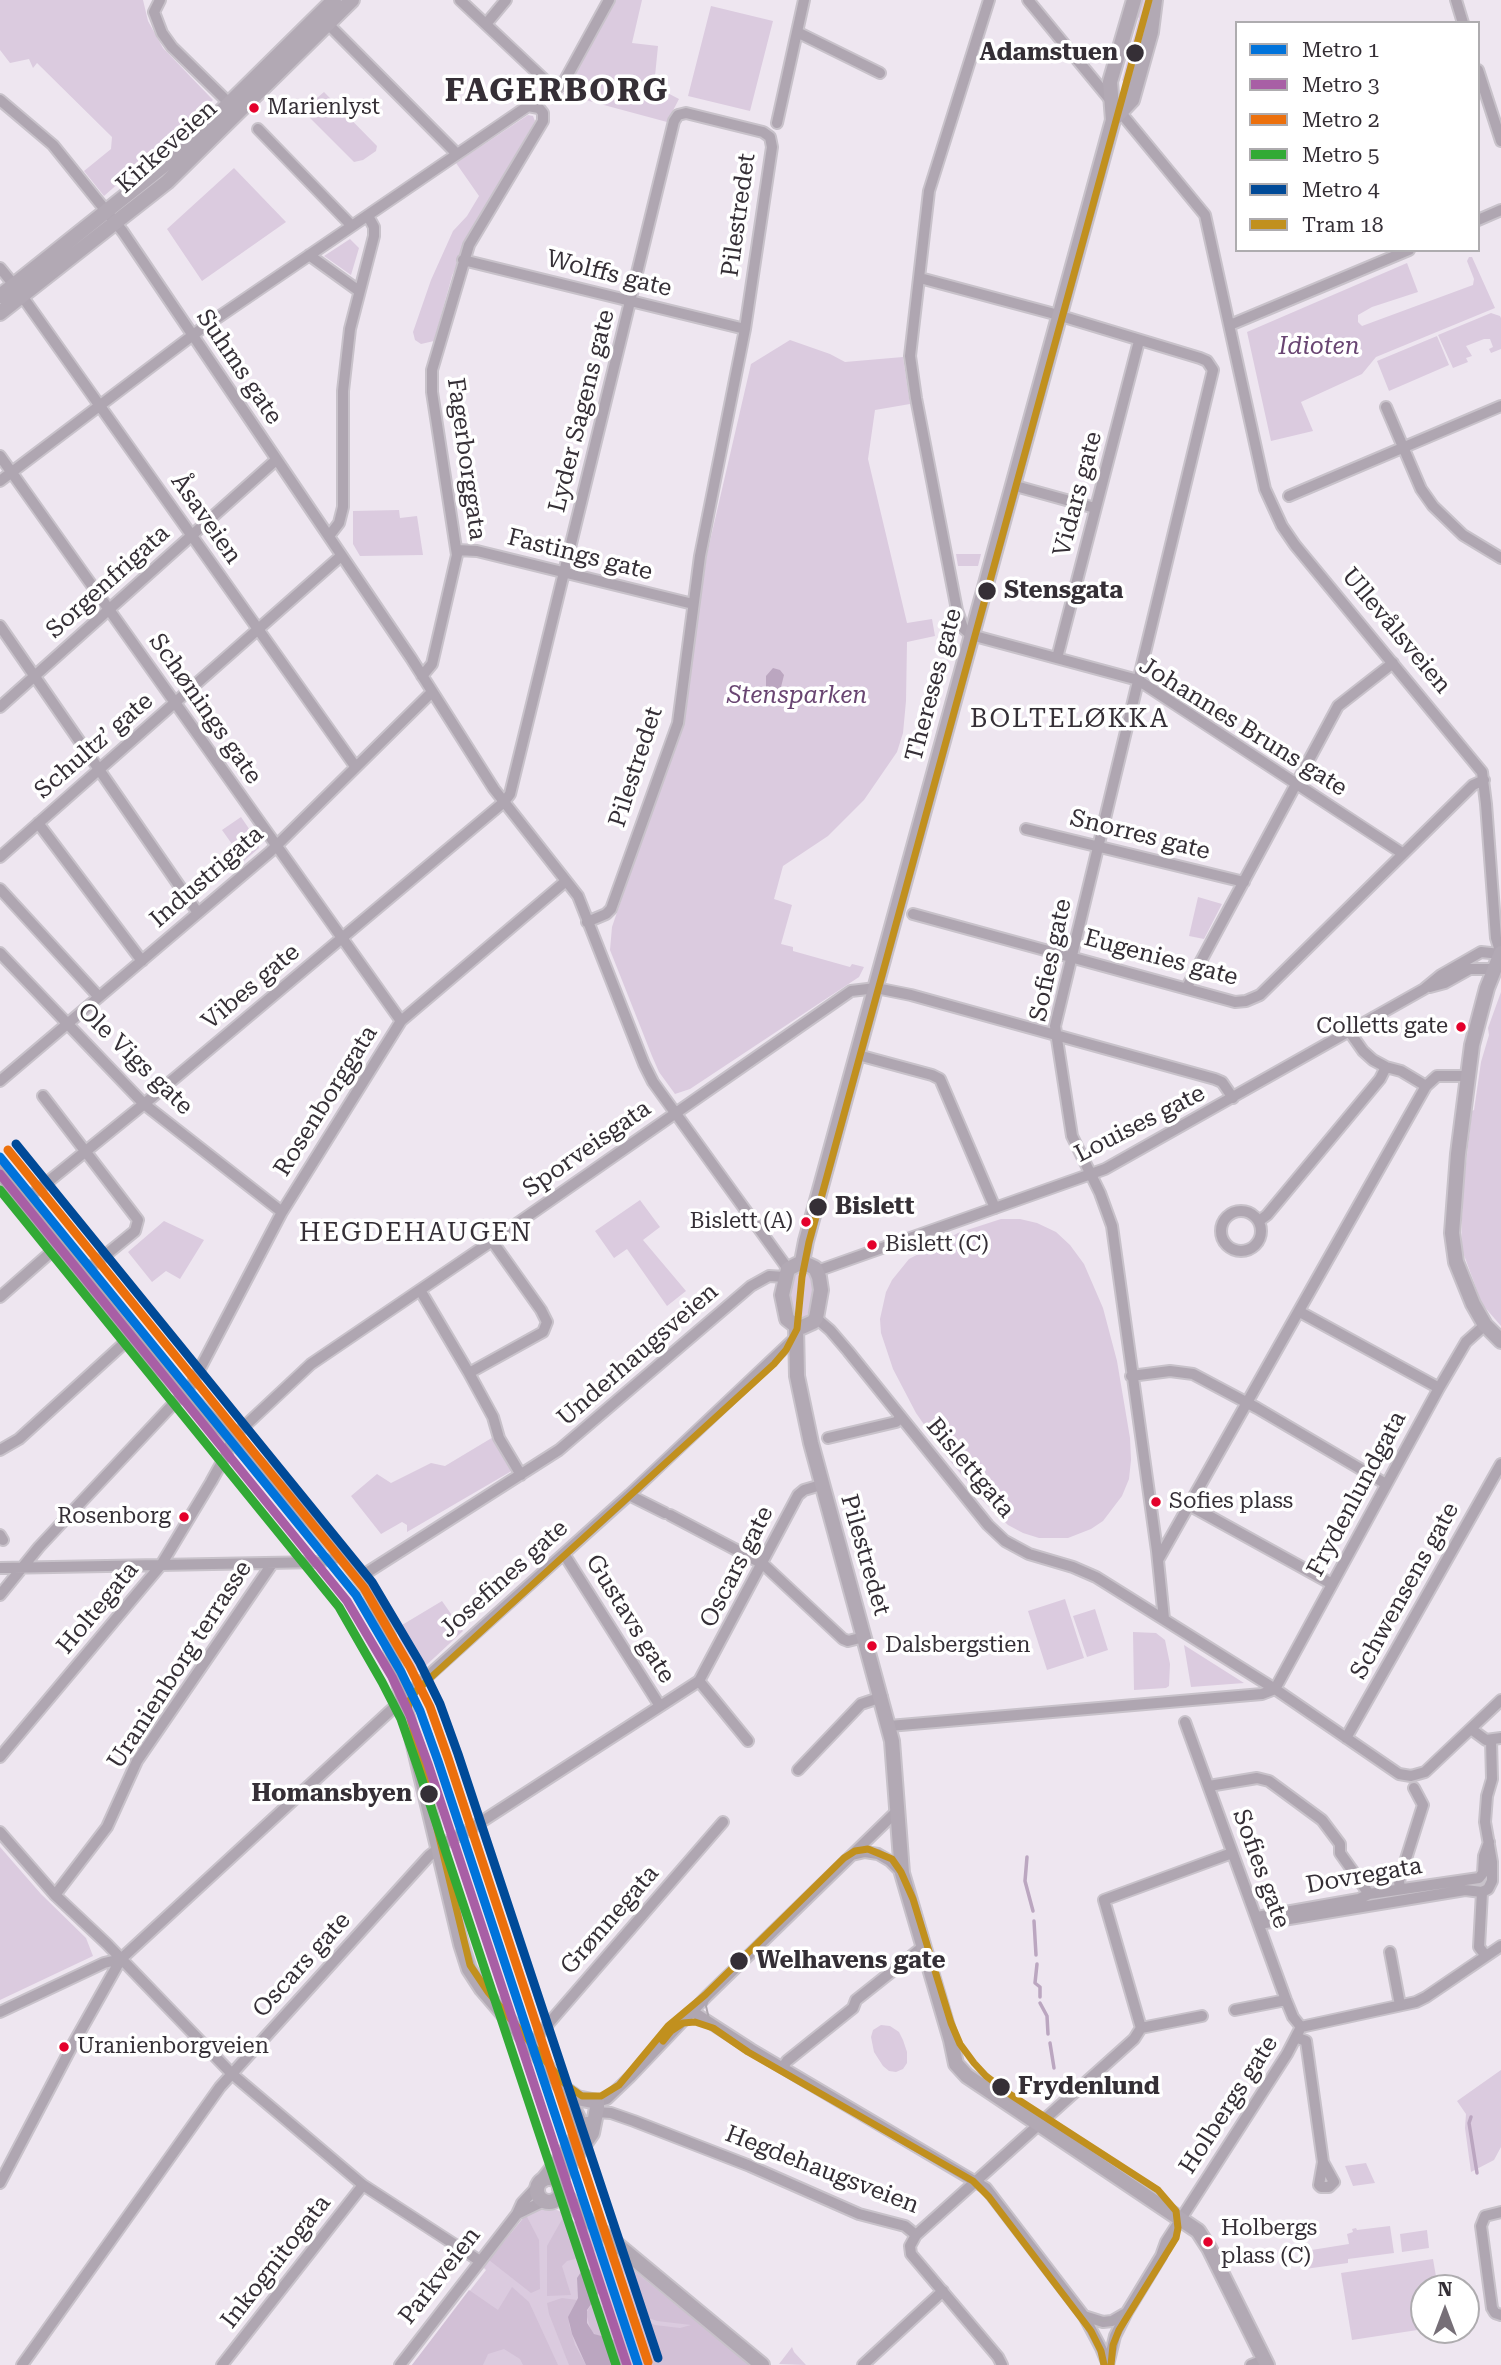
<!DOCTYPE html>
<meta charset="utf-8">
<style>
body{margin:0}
#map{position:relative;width:1501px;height:2365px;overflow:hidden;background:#eee6f0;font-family:"Roboto Serif",serif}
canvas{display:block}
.legend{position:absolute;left:1235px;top:21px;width:245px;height:231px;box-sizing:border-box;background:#fff;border:2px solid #aeacaf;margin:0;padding:9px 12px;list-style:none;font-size:21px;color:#352f36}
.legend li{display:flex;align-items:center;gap:14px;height:35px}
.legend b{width:35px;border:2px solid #aeacaf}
.north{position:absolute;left:1410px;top:2274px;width:70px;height:70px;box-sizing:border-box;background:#fff;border:2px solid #aeacaf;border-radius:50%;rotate:0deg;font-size:19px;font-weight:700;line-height:28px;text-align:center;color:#352f36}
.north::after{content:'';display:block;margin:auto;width:24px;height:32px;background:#766f77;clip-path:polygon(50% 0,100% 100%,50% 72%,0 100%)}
</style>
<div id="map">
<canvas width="1501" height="2365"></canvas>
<ul class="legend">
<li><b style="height:9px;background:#0073db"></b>Metro 1</li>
<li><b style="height:9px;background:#a85fa5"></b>Metro 3</li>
<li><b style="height:9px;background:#ec700c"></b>Metro 2</li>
<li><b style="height:9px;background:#32aa35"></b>Metro 5</li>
<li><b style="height:9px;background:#004a98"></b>Metro 4</li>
<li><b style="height:9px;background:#c1901e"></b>Tram 18</li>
</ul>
<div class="north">N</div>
</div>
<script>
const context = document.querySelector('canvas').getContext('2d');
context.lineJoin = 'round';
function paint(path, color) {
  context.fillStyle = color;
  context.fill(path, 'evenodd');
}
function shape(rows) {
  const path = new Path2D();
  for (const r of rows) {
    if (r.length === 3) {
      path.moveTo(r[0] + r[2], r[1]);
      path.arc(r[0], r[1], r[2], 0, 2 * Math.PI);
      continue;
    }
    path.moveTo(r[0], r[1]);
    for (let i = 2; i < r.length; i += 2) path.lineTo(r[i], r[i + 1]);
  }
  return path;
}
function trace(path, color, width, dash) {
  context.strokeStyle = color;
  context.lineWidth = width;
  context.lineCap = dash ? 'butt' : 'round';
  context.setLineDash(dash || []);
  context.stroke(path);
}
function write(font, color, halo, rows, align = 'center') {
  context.font = font + ' "Roboto Serif",serif';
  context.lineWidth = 7;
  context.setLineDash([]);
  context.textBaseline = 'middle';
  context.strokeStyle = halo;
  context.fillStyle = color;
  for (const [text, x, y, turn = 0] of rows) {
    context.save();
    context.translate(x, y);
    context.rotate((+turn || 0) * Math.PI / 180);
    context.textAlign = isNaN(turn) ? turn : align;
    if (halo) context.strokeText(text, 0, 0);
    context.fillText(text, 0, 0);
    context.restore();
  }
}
const green = shape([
 [0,0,143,0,148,21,163,48,213,100,104,196,84,171,111,149,112,137,37,63,33,68,29,59,10,63,0,50],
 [615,0,642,0,632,43,658,46,654,86,679,99,667,122,563,94],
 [1139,0,1147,0,1125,83,1122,80,1139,18,1136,16],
 [711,6,773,21,750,111,688,96],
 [324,92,377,146,376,151,363,160,354,162,304,112,304,109],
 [528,115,533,116,535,121,467,239,452,276,434,341,421,344,415,340,413,332,431,280,453,231,467,216,479,196,456,163],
 [234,168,286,222,202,281,167,229],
 [350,239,359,248,351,275,324,256],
 [1469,257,1472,257,1495,308,1376,357,1362,374,1301,402,1313,431,1271,441,1247,332,1407,263,1418,292,1372,307,1358,315,1358,322,1362,326,1473,285,1474,279,1467,261],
 [1491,313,1500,316,1501,318,1501,349,1491,353,1489,349,1493,347,1490,339,1484,339,1466,346,1472,356,1466,358,1468,362,1453,368,1438,335],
 [1437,336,1449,365,1389,391,1377,361],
 [790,340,830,354,845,362,903,357,910,404,875,410,868,459,907,623,932,619,935,636,907,642,906,701,903,733,897,752,864,800,828,836,783,866,774,899,792,905,781,944,793,947,793,951,850,967,852,964,864,967,859,977,690,1089,675,1094,659,1072,652,1056,610,950,612,927,668,762,681,730,707,554,751,364],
 [399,510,400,518,417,516,423,555,360,556,353,544,353,511],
 [956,554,981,554,978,566,958,566],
 [241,817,258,842,259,848,244,861,222,830],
 [1198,897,1222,904,1204,939,1189,936],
 [1501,992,1501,1326,1482,1304,1461,1247,1463,1190,1472,1111,1474,1110,1481,1062,1489,1035,1488,1028],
 [640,1200,660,1227,643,1240,686,1291,667,1306,627,1249,614,1258,595,1231],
 [1001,1219,1020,1219,1037,1223,1056,1232,1070,1245,1084,1264,1103,1308,1117,1361,1130,1438,1131,1460,1129,1479,1122,1496,1103,1521,1091,1529,1068,1538,1039,1538,1023,1533,1008,1525,983,1501,946,1456,916,1413,893,1369,881,1333,880,1319,886,1292,892,1280,909,1259,958,1233],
 [164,1221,204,1240,180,1279,166,1271,152,1282,128,1252],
 [803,1269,810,1273,814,1291,809,1312,805,1317,799,1319,792,1313,790,1307,790,1289,795,1274],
 [495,1436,515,1469,407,1532,407,1525,402,1522,381,1534,351,1496,377,1474,391,1483,431,1463,445,1466],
 [1065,1599,1084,1658,1047,1670,1028,1611],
 [442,1601,463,1631,420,1671,406,1666,397,1628],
 [1095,1609,1108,1650,1087,1657,1073,1616],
 [1133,1632,1156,1633,1165,1640,1170,1664,1169,1686,1166,1688,1134,1690],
 [1184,1645,1244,1683,1191,1687],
 [0,1847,41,1894,86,1938,93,1956,0,2000],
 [881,2025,890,2026,899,2032,903,2040,907,2052,907,2063,903,2069,896,2072,889,2071,883,2066,874,2052,871,2037,873,2030],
 [1501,2070,1501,2147,1494,2160,1471,2172,1465,2128,1466,2114,1457,2101],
 [1366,2163,1375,2183,1353,2186,1345,2166],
 [545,2208,557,2210,565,2214,750,2365,412,2365,486,2270,483,2267,524,2217,535,2210],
 [1390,2226,1394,2253,1348,2259,1348,2263,1305,2269,1299,2252,1349,2244,1347,2234,1353,2232,1352,2229,1356,2228,1357,2230],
 [1427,2230,1429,2248,1402,2252,1400,2234],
 [1433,2259,1438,2288,1424,2288,1424,2329,1352,2340,1341,2273],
 [792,2347,794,2352,806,2365,779,2364]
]);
const forest = shape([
 [565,2214,698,2323,750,2365,635,2365,630,2341,614,2309,655,2325,680,2328,691,2325,657,2321,620,2308,630,2293,630,2280,623,2272,586,2245,579,2258,567,2261,562,2266,571,2295,547,2296,547,2246],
 [526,2215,539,2240,540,2289,531,2293,489,2260],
 [512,2287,529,2302,558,2365,523,2365,520,2359,504,2349,488,2354,483,2365,412,2365,469,2290,498,2310],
 [562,2298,577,2300,569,2324,575,2345,586,2365,569,2365,549,2314,547,2303],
 [592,2304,611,2308,623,2332,632,2365,622,2365,625,2359,622,2345,620,2343,612,2339,599,2337,591,2331,586,2313]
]);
const water = shape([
 [773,668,780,670,784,675,778,699,766,698,766,676],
 [592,2269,600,2273,604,2286,587,2310,587,2323,594,2334,612,2339,622,2345,625,2352,622,2365,586,2365,572,2334,568,2317,578,2298,577,2278,581,2272]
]);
const stream = shape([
 [1027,1857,1025,1881,1033,1911],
 [1034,1921,1036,1955],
 [1037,1964,1035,1983,1040,1987,1040,1997],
 [1040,2003,1047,2016,1048,2034],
 [1050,2043,1054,2068],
 [1471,2117,1469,2123,1477,2173]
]);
const minor = shape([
 [160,0,154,12,162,33,172,47,229,103],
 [460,0,547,82,559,87,565,80,609,0],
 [989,0,929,191,910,356,916,398,957,610,963,628,971,635,1138,680,1402,853],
 [1028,0,1205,215,1265,489,1282,526,1295,545,1482,772,1486,804,1496,938,1501,954],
 [1456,0,1463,23],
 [328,24,457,154],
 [486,24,506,0],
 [797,32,880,73],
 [1478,70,1501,141],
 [0,100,53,145,123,232,411,658,494,789,578,896,644,1064,653,1082,788,1269],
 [777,123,804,0],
 [258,129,352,226],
 [1478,220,1501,210],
 [309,255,359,291],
 [463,260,745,329],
 [0,268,14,285],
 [920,278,1051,313,1200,358,1207,361,1213,370,1055,1026,1072,1136,1100,1193,1112,1226,1157,1551,1164,1619],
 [22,296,355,766],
 [1230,325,1409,250],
 [1386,407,1421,489,1433,506,1463,535,1501,558],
 [0,456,401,1021],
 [0,481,201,329,528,106,539,108,543,113,543,121,469,245,432,370,432,392,457,555,432,664,422,676],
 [1012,485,1095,508],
 [1289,496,1501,406],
 [329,536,339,523,343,507,343,391,350,329,374,236,374,227,368,216],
 [457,550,477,551,693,604],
 [0,626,198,913],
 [1057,658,1139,341],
 [0,707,276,460],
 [38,823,142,961],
 [1026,829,1244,882],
 [0,857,341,556],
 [0,889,99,997],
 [913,914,1235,1002,1246,1001,1260,995,1473,785,1484,780],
 [0,953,144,1104,282,1212],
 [1187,987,1338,706,1393,663],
 [1430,987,1445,983,1470,969,1494,969],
 [1349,1031,1363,1051,1373,1060,1386,1067,1401,1071,1426,1086],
 [858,1055,932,1075,940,1079,995,1208],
 [0,1081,270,852,431,693],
 [43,1096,138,1220,135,1231,81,1275],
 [23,1202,144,1104,504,802,510,794,674,121,678,115,686,113,763,132,770,137,772,147,745,329,700,556,678,723,611,909,606,914,587,922],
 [1241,1231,20],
 [1259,1221,1267,1215,1380,1079,1386,1067],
 [817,1271,1105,1169,1424,989,1441,975,1481,952,1501,954],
 [420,1290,469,1373,543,1332,547,1322,541,1310,492,1241],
 [0,1297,58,1246],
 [1300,1312,1439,1388],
 [816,1318,830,1330,848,1351,988,1525,1005,1541,1029,1554,1073,1567,1096,1577,1275,1689,1399,1774,1411,1776,1425,1772,1501,1700],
 [469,1373,493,1417,499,1438,521,1475],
 [1131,1376,1170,1371,1193,1374,1257,1408,1386,1484],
 [828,1438,896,1422,901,1417],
 [0,1450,19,1439,131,1337],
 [629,1495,665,1513],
 [1189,1505,1332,1584],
 [670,1515,763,1564,843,1639,848,1641,864,1637],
 [0,1535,3,1540],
 [564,1554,660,1706],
 [1158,1560,1426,1086,1437,1076,1468,1076],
 [0,1568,319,1562,336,1558,342,1554],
 [360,1577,559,1450,751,1286,769,1276,785,1277],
 [0,1595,39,1547,192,1384,282,1212,401,1021,566,881],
 [699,1681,748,1741],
 [1275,1689,1439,1388,1466,1342,1485,1325],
 [1185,1722,1286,2000,1293,2017,1301,2027],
 [889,1726,1262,1694,1275,1689],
 [1471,1729,1486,1740,1501,1738],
 [1346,1738,1501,1464],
 [0,1757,161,1565,211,1482,227,1453,232,1438,311,1364,492,1241,851,991,876,988,911,995,1215,1079,1222,1082,1233,1098],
 [798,1770,861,1704,882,1697],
 [1209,1786,1257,1778,1269,1781,1322,1820,1340,1844,1340,1853,1369,1894],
 [0,1832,55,1895,107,1944,232,2074,363,2185,480,2261],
 [852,1855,865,1852,878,1854,890,1861,902,1873],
 [1400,1889,1399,1881,1423,1805,1414,1788],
 [55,1895,107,1827,137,1761,272,1564],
 [1257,1917,1359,1899,1369,1894,1479,1878,1483,1873,1484,1856,1489,1842],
 [1259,1924,1465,1890,1482,1892],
 [1390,1952,1400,2005],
 [1486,1956,1479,1947,1482,1892,1488,1889,1492,1881,1492,1862,1485,1822,1487,1796,1492,1779,1491,1740],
 [1235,2010,1286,2000],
 [692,2011,751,2049,986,2188,1084,2316,1101,2348,1108,2365],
 [0,2012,104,1963,121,1959],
 [1301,2027,1416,2002,1426,1997,1501,1946],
 [1141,2028,1104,1900,1232,1853],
 [1141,2028,1202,2016],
 [1298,2038,1306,2041,1323,2162,1334,2182,1329,2187,1321,2187,1319,2185,1323,2162],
 [530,2045,723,1822],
 [783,2067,787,2061,853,2008,856,2000,924,1946],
 [597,2102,607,2099,630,2077,707,1996,898,1810],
 [597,2112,611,2113,634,2121,750,2166,859,2214,905,2226,916,2235],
 [0,2183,72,2046,121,1959,428,1676,629,1495,795,1338],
 [1501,2212,1485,2216,1481,2226,1492,2308,1495,2313,1501,2315],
 [517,2214,544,2201],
 [1084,2316,1103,2322,1112,2321,1124,2314],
 [22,2365,220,2087,429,1856,448,1841,464,1833,699,1681,798,1495,804,1490,821,1485],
 [222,2365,363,2185],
 [400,2365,517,2214,522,2203,537,2187],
 [863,2365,943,2291],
 [1002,2365,998,2357,911,2254,910,2246,916,2235,1134,2039,1141,2028],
 [1108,2365,1115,2336,1127,2312,1161,2256,1166,2242,1287,2054,1301,2027],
 [1251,2365,1264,2360]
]);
const major = shape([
 [1113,120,1132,100,1151,32,1155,0],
 [0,296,178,154,334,0],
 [0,313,167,182,352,0],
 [1501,953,1487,988,1472,1045,1458,1154,1452,1233,1456,1262,1473,1304,1485,1325,1501,1341],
 [0,1172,131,1337,159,1368,258,1464,342,1554,370,1591,388,1636,461,1944,469,1969,482,1989,535,2051,563,2089,578,2118,581,2130],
 [802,1262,806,1241,1113,120,1110,82,1134,0],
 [802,1262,815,1268,819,1277,821,1290,816,1318,813,1322,802,1327,796,1326,787,1319,782,1295,788,1269,802,1262],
 [796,1326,797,1376,811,1443,892,1741,902,1873,951,2040,956,2064,967,2076,1198,2231,1209,2248,1267,2365],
 [549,2190,12],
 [543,2180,587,2124],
 [558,2182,592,2133,597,2108,597,2102,577,2098,564,2089],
 [560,2189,585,2218,762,2365]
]);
const tram = shape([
 [720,2033,709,2019,706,2006,710,1993,720,1980],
 [1071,2304,1086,2317,1105,2321,1124,2314,1141,2295]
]);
const tram1 = shape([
 [663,2041,671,2031,683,2023,695,2022,713,2028,748,2052,973,2181,989,2197,1091,2331,1101,2351,1104,2365],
 [1111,2365,1113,2345,1119,2330,1176,2238,1178,2228,1176,2211,1158,2190,1011,2095,986,2076,974,2063,960,2044,951,2023,913,1899,901,1872,892,1859,868,1849,855,1851,844,1858,705,1995,668,2026,619,2085,601,2096,582,2096,564,2083,488,1992,470,1965,408,1709,410,1700,416,1691,774,1364,786,1350,797,1329,802,1277,809,1242,1149,0]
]);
const metro1 = shape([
 [0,1157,356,1595,401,1672,420,1711,438,1761,638,2365]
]);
const metro2 = shape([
 [0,1174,347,1601,392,1677,410,1715,428,1764,627,2365]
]);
const metro3 = shape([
 [8,1150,364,1588,410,1667,430,1707,448,1758,648,2362]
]);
const metro4 = shape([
 [0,1190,339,1607,382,1682,401,1719,418,1768,616,2365]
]);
const metro5 = shape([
 [16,1144,372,1582,420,1663,440,1704,458,1754,658,2358]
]);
const markers = [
 [1135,53,10,"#352f36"],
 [254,108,6,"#e4002b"],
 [987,591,10,"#352f36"],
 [1461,1027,6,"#e4002b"],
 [818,1207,10,"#352f36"],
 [806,1222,6,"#e4002b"],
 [872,1245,6,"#e4002b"],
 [1156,1502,6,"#e4002b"],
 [184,1517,6,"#e4002b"],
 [872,1646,6,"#e4002b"],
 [429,1794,10,"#352f36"],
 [739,1961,10,"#352f36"],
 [64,2047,6,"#e4002b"],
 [1001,2087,10,"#352f36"],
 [1208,2242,6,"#e4002b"]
];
const busNames = [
 ["Marienlyst",267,108],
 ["Colletts gate",1448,1027,"right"],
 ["Bislett (A)",793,1222,"right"],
 ["Bislett (C)",885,1245],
 ["Sofies plass",1169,1502],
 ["Rosenborg",171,1517,"right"],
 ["Dalsbergstien",885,1646],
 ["Uranienborgveien",77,2047],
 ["Holbergs",1221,2229],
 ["plass (C)",1221,2257]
];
const stopNames = [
 ["Adamstuen",1118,53,"right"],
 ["Stensgata",1004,591],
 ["Bislett",835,1207],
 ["Homansbyen",412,1794,"right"],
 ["Welhavens gate",756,1961],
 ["Frydenlund",1018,2087]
];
const streetNames = [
 ["Kirkeveien",167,147,-42],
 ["Pilestredet",739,215,-82],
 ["Wolffs gate",609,274,14],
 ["Suhms gate",239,367,56],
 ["Lyder Sagens gate",582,411,-76],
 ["Fagerborggata",466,459,82],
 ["Vidars gate",1078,494,-75],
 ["Åsaveien",206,519,55],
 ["Fastings gate",580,555,14],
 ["Sorgenfrigata",108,582,-42],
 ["Ullevålsveien",1396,631,50],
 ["Thereses gate",934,685,-75],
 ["Schønings gate",205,709,55],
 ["Johannes Bruns gate",1243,727,32],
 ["Schultz’ gate",94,746,-41],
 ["Pilestredet",636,767,-72],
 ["Snorres gate",1140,835,14],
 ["Industrigata",207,877,-41],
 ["Eugenies gate",1161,958,15],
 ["Sofies gate",1051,960,-78],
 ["Vibes gate",251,987,-40],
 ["Ole Vigs gate",135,1059,44],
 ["Rosenborggata",326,1101,-58],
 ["Louises gate",1140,1124,-27],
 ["Sporveisgata",587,1149,-35],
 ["Underhaugsveien",638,1355,-41],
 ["Bislettgata",970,1468,50],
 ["Frydenlundgata",1357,1494,-62],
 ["Pilestredet",865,1555,74],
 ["Oscars gate",737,1567,-63],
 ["Josefines gate",504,1579,-42],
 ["Schwensens gate",1405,1591,-61],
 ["Holtegata",98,1608,-50],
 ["Gustavs gate",630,1619,58],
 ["Uranienborg terrasse",180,1665,-57],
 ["Sofies gate",1261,1869,70],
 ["Dovregata",1364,1876,-10],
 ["Grønnegata",610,1920,-49],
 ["Oscars gate",302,1965,-48],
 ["Holbergs gate",1229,2105,-57],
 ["Hegdehaugsveien",822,2170,21],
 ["Inkognitogata",276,2262,-52],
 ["Parkveien",440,2276,-52]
];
const parkNames = [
 ["Idioten",1319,347],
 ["Stensparken",797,696]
];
const neighbourhoodNames = [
 ["BOLTELØKKA",1070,719],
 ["HEGDEHAUGEN",416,1233]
];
const districtNames = [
 ["FAGERBORG",557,92]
];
paint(green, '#dbcbdf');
paint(forest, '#d2c0d6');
paint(water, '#bba6c0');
trace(stream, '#bba6c0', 3.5);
trace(minor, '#c8c2ca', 14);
trace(major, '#c8c2ca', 18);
trace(minor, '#afa6b1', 10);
trace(major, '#b2a9b4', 14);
trace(tram, '#aea7af', 2);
trace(tram1, '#c1901e', 7);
trace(metro1, '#0073db', 9);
trace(metro2, '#a85fa5', 9);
trace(metro3, '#ec700c', 9);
trace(metro4, '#32aa35', 9);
trace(metro5, '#004a98', 9);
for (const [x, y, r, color] of markers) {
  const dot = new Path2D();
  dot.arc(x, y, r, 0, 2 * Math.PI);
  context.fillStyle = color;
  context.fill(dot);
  trace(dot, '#fff', 2.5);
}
write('22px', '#352f36', '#fff', busNames, 'left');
write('bold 24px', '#352f36', '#fff', stopNames, 'left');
write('24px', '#352f36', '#fff', streetNames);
write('italic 24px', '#694572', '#fff', parkNames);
context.letterSpacing = '2px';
write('26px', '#352f36', '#fff', neighbourhoodNames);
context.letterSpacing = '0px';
context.letterSpacing = '2px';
write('bold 32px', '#352f36', '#fff', districtNames);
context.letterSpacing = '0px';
</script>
